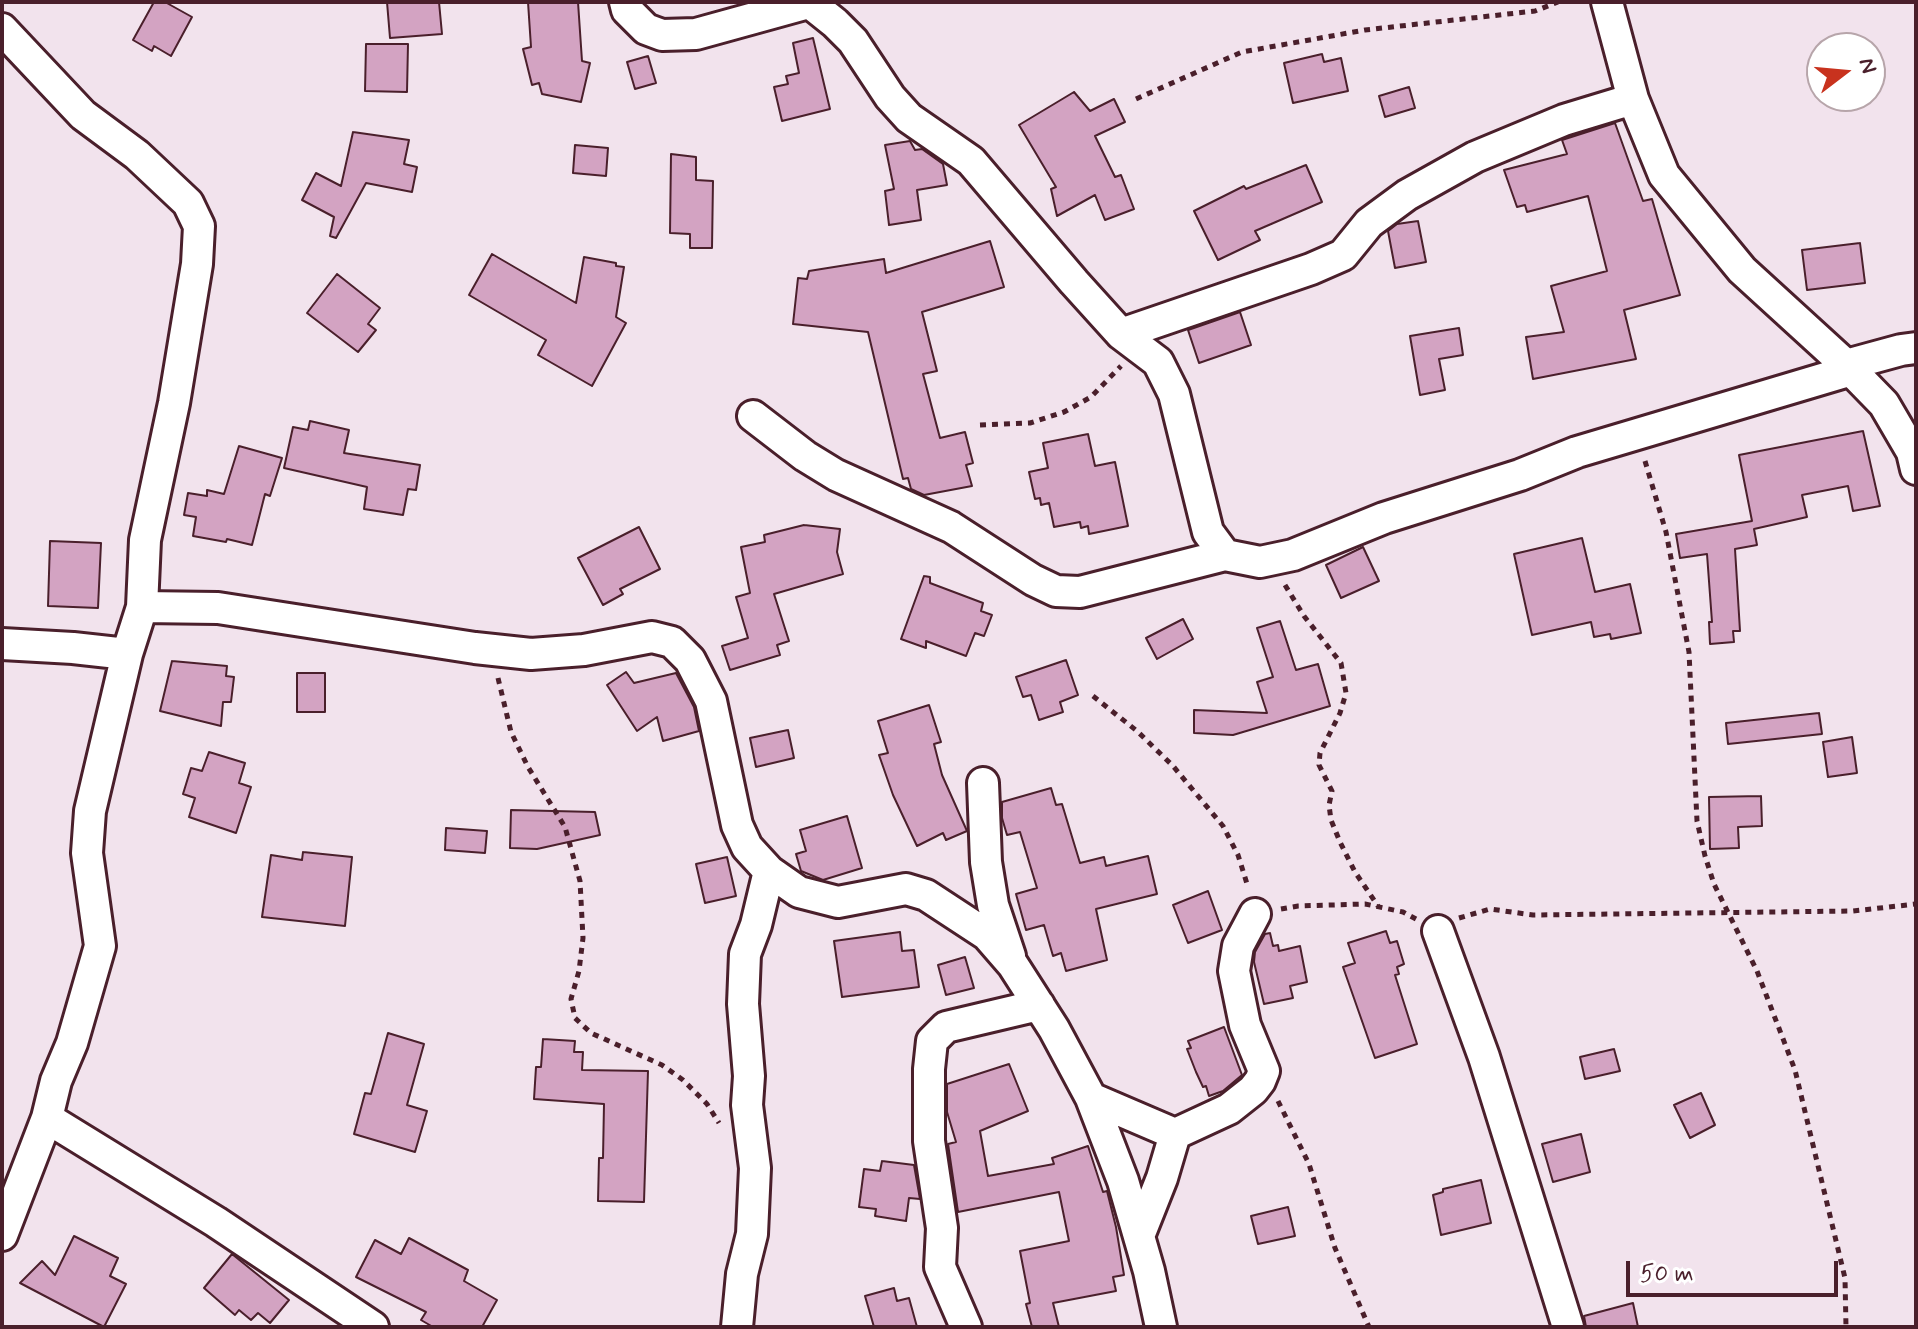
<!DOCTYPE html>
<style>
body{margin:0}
#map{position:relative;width:1918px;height:1329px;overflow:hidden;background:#f2e3ed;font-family:Mynerve,sans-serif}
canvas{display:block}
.frame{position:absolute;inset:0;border:4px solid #4a1f2b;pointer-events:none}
.north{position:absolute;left:1806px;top:32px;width:80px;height:80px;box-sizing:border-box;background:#fff;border:2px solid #b7a5aa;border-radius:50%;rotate:74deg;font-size:22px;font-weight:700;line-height:32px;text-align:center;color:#4a1f2b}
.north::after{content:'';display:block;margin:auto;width:28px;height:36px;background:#c8321e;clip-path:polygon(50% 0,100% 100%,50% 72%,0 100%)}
.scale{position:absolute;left:1626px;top:1261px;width:212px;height:36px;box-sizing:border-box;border:4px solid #4a1f2b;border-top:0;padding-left:10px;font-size:24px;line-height:28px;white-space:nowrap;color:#4a1f2b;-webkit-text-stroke:6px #fff;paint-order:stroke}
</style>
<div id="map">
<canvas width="1918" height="1329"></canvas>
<div class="frame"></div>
<div class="north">N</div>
<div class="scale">50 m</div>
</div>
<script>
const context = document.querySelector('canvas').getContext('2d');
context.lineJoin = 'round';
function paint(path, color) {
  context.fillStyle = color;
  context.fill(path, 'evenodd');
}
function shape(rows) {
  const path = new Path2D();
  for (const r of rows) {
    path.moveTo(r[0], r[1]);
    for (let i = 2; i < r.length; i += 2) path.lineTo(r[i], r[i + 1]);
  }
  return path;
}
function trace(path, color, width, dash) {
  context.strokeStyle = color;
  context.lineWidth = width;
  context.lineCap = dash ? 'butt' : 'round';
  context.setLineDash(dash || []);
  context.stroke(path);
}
const building = shape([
 [154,2,165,2,192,17,171,56,154,46,152,51,133,40,154,2],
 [387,2,439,2,442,34,390,38,387,2],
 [528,2,578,2,582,61,590,63,581,102,542,94,539,83,532,85,523,49,531,47,528,2],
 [813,38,830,109,782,121,774,87,788,84,786,76,799,73,793,43,813,38],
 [366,44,408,44,407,92,365,91,366,44],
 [1322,54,1324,62,1341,58,1348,91,1293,103,1284,63,1322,54],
 [648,56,656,83,635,89,627,62,648,56],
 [1409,87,1415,108,1385,117,1379,96,1409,87],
 [1074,92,1090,111,1114,99,1125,122,1095,136,1115,177,1121,175,1134,209,1105,220,1095,195,1057,216,1051,189,1056,187,1019,125,1074,92],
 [1615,123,1643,201,1652,199,1680,295,1624,310,1636,359,1533,379,1526,337,1564,332,1551,286,1607,271,1588,196,1527,212,1525,205,1517,207,1504,170,1567,154,1562,140,1615,123],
 [353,132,409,140,404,164,417,167,412,192,366,183,336,238,330,236,334,217,302,200,316,173,341,186,353,132],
 [910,141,915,150,922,149,943,164,947,185,917,190,921,220,889,225,885,191,894,189,885,145,910,141],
 [575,145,608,148,606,176,573,173,575,145],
 [671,154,696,157,696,180,713,181,712,248,690,248,690,234,670,233,671,154],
 [1306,165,1322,202,1255,231,1260,240,1218,260,1194,211,1244,186,1246,189,1306,165],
 [1418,221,1426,262,1395,268,1388,231,1397,224,1418,221],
 [990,241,1004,287,922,312,937,371,923,374,940,438,965,432,973,463,966,465,972,486,924,495,911,489,908,478,903,479,868,332,793,324,798,278,807,279,809,271,884,259,886,273,990,241],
 [1860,243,1865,283,1807,290,1802,250,1860,243],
 [492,254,576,303,584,257,616,263,616,266,624,267,616,317,626,323,592,386,538,355,546,340,469,295,492,254],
 [337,274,380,308,368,324,376,330,358,352,307,313,337,274],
 [1240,312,1251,345,1199,363,1188,330,1240,312],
 [1459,328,1463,355,1439,359,1445,390,1420,395,1410,336,1459,328],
 [310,421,349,430,344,453,420,465,416,490,408,489,403,515,364,509,367,487,284,468,293,427,308,430,310,421],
 [1863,431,1880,506,1853,511,1848,486,1802,495,1807,517,1754,529,1757,545,1735,549,1740,631,1733,631,1734,642,1710,644,1709,622,1712,622,1707,554,1680,558,1676,534,1752,521,1739,455,1863,431],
 [1088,434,1095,466,1115,462,1128,526,1089,534,1088,526,1081,528,1080,522,1054,527,1049,503,1041,505,1040,498,1035,499,1029,472,1048,468,1043,443,1088,434],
 [239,446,282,458,270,496,265,494,252,545,227,539,226,542,193,536,196,517,184,515,188,493,207,496,207,490,224,494,239,446],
 [804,525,840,529,837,552,843,574,774,594,789,641,777,645,780,655,730,670,722,646,748,638,736,597,750,593,741,547,765,542,764,535,804,525],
 [639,527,660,569,620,589,623,594,603,605,578,558,639,527],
 [1582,538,1595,592,1630,584,1641,633,1611,639,1610,634,1594,637,1591,622,1532,635,1514,554,1582,538],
 [50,541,101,543,98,608,48,606,50,541],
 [1363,547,1379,581,1341,598,1326,565,1363,547],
 [924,576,930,577,930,583,983,603,981,611,992,615,984,636,975,633,966,656,926,641,926,648,901,639,924,576],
 [1183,619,1193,639,1157,659,1146,638,1183,619],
 [1280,621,1296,670,1318,664,1330,706,1233,735,1194,733,1194,710,1267,713,1257,682,1273,677,1257,628,1280,621],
 [1066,660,1078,695,1060,702,1063,712,1039,720,1031,695,1023,697,1016,677,1066,660],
 [172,661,227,666,226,676,234,677,231,702,223,702,221,726,160,711,172,661],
 [626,672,634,683,676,673,694,707,699,731,663,741,657,717,637,731,607,685,626,672],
 [297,673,325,673,325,712,297,712,297,673],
 [929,705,941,742,934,744,942,775,967,831,946,840,943,833,917,846,893,795,879,755,888,753,878,721,929,705],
 [1819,713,1822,734,1728,744,1726,723,1819,713],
 [788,730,794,758,756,767,750,738,788,730],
 [1852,737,1857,773,1828,777,1823,742,1852,737],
 [209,752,245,763,239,783,251,787,236,833,189,817,195,798,183,794,191,768,202,771,209,752],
 [1051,788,1056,805,1062,804,1080,863,1104,857,1106,866,1148,856,1157,894,1096,909,1107,960,1066,971,1061,953,1053,956,1044,925,1026,930,1016,894,1037,888,1020,832,1007,835,1002,818,1002,802,1051,788],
 [1761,796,1762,826,1738,827,1739,848,1710,849,1709,797,1761,796],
 [511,810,595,812,600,835,537,849,510,848,511,810],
 [847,816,862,868,823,880,801,871,796,854,806,851,800,830,847,816],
 [446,828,487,831,485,853,445,850,446,828],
 [303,852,352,857,345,926,262,917,271,855,302,860,303,852],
 [727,857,736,896,705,903,696,864,727,857],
 [1208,891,1222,930,1188,943,1173,905,1208,891],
 [1386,931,1390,943,1397,941,1404,964,1397,967,1399,974,1395,975,1417,1044,1375,1058,1343,967,1355,963,1348,943,1386,931],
 [900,932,902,951,914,950,919,987,842,997,834,941,900,932],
 [1270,933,1273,946,1278,945,1279,951,1300,946,1307,982,1290,986,1293,998,1264,1004,1254,962,1255,952,1265,934,1270,933],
 [965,957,974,988,946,995,938,965,965,957],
 [1224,1027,1242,1075,1223,1091,1209,1096,1206,1086,1203,1087,1196,1072,1187,1049,1191,1048,1188,1041,1224,1027],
 [388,1033,424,1044,407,1105,427,1111,415,1152,354,1134,365,1093,371,1094,388,1033],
 [543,1039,575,1041,574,1052,583,1052,582,1070,648,1071,644,1202,598,1201,599,1158,603,1158,604,1104,534,1099,536,1067,541,1067,543,1039],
 [1614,1049,1620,1071,1585,1079,1580,1057,1614,1049],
 [1009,1064,1028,1111,980,1131,988,1176,1054,1164,1052,1158,1088,1146,1103,1192,1107,1191,1116,1227,1124,1275,1113,1277,1116,1291,1053,1303,1059,1327,1032,1327,1026,1304,1030,1303,1020,1251,1069,1241,1059,1192,958,1212,948,1144,956,1142,947,1112,947,1084,1009,1064],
 [1701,1093,1715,1125,1690,1138,1674,1105,1701,1093],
 [1581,1134,1590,1172,1553,1182,1542,1144,1581,1134],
 [882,1161,914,1165,920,1199,909,1198,906,1221,875,1216,876,1209,859,1207,864,1169,880,1171,882,1161],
 [1481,1180,1491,1223,1441,1235,1433,1195,1443,1192,1443,1189,1481,1180],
 [1288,1207,1295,1236,1258,1244,1251,1216,1288,1207],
 [74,1236,118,1258,110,1276,126,1284,104,1327,20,1283,42,1261,55,1275,74,1236],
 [409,1238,468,1270,464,1281,497,1300,482,1327,433,1327,421,1320,426,1312,356,1277,375,1240,401,1254,409,1238],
 [232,1254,289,1300,270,1323,258,1313,251,1320,239,1310,235,1315,204,1288,232,1254],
 [894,1288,897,1301,909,1298,917,1327,874,1327,865,1296,894,1288],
 [1633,1303,1638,1327,1586,1327,1584,1316,1633,1303]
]);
const path = shape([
 [1136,99,1242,52,1365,30,1535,11,1558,2],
 [980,425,1030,423,1064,412,1091,397,1121,366],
 [1645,461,1666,532,1689,652,1697,821,1705,856,1714,884,1757,971,1795,1070,1845,1278,1846,1327],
 [1285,585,1304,616,1341,663,1346,693,1340,713,1320,753,1319,765,1332,791,1329,805,1331,820,1340,842,1355,872,1378,906],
 [498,678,511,732,528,767,565,827,580,881,583,938,579,971,571,999,575,1018,591,1033,662,1065,683,1080,707,1104,719,1123],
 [1093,696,1137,731,1173,766,1223,826,1238,855,1248,887],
 [1281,909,1298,906,1365,904,1403,912,1416,919],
 [1459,918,1490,909,1533,915,1853,911,1916,904],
 [1278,1101,1309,1164,1335,1248,1369,1327]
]);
const street = shape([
 [625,2,627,10,646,29,662,35,696,34,812,2],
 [1607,2,1633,99,1664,175,1742,270,1846,365,1884,404,1912,452,1916,469],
 [810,3,835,23,853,41,890,97,909,118,971,161,1074,282,1121,334,1158,362,1174,394,1208,532,1225,555,1260,562,1293,555,1384,518,1520,475,1577,452,1852,370],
 [2,29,83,115,137,155,188,203,199,226,197,264,174,403,145,540,142,607,127,654,90,811,87,853,100,946,72,1043,56,1081,47,1118,2,1235],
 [1121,334,1311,269,1343,255,1369,223,1407,195,1475,157,1564,120,1633,99],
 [1846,365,1901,350,1916,348],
 [753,416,805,456,836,475,951,527,1033,580,1056,591,1080,592,1225,555],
 [142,607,218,608,475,648,531,654,584,650,652,637,672,642,690,660,711,701,737,825,747,847,769,871,799,892,838,902,906,889,926,895,987,935,1013,965,1054,1029,1091,1098,1123,1181,1149,1271,1161,1327],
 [2,644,73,648,127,654],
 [983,783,986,862,993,905,1010,956],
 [1438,931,1484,1057,1568,1327],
 [1091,1098,1175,1134],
 [47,1118,216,1222,373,1327],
 [1139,1236,1162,1178,1175,1134,1229,1109,1253,1090,1260,1081,1264,1071,1245,1025,1234,971,1238,946,1255,914],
 [737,1327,742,1274,752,1234,755,1168,747,1105,749,1076,743,1004,745,954,756,925,769,871],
 [966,1327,940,1267,942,1228,929,1141,929,1069,932,1041,946,1027,1039,1005]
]);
paint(building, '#d3a3c2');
trace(building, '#4a1f2b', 2);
trace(street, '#4a1f2b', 36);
trace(path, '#4a1f2b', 5, [6, 6]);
trace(street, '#fff', 30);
</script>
